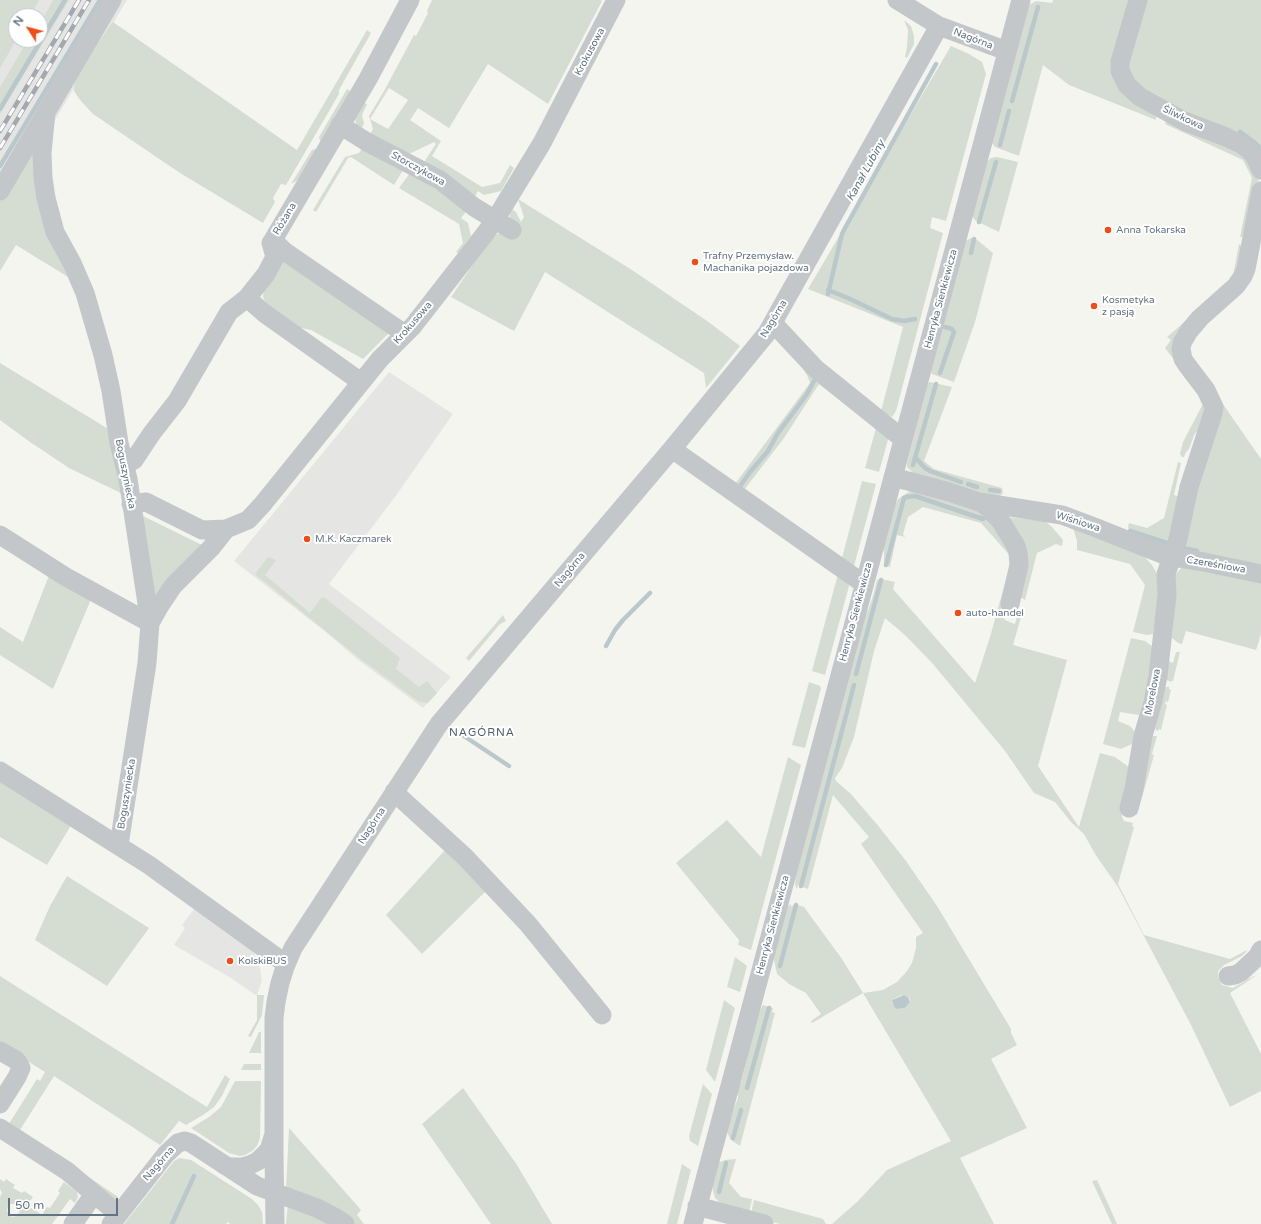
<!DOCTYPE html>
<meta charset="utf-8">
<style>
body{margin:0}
#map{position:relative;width:1261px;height:1224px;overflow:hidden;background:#f5f5f0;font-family:"Varela Round",sans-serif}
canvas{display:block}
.north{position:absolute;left:8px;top:8px;width:40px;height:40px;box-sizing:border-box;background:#fff;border:1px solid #c0c7cd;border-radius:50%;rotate:306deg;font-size:11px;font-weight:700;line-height:16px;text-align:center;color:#627483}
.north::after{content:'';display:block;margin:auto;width:14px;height:18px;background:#ec4d19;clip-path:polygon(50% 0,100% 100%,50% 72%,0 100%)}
.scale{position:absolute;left:8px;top:1198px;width:110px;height:18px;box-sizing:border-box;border:2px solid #627483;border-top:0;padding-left:5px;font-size:12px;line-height:14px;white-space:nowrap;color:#627483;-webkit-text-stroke:3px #fff;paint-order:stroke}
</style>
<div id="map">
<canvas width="1261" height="1224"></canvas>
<div class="north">N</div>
<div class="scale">50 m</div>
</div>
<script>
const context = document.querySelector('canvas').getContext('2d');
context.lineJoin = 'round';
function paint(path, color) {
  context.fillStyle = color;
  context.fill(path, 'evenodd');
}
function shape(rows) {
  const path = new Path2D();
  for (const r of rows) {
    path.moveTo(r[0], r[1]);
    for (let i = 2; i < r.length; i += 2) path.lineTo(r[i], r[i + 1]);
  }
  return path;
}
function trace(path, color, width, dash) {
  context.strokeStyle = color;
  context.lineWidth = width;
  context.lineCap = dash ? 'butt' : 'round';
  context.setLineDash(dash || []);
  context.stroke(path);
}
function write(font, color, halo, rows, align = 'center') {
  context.font = font + ' "Varela Round",sans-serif';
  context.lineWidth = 4;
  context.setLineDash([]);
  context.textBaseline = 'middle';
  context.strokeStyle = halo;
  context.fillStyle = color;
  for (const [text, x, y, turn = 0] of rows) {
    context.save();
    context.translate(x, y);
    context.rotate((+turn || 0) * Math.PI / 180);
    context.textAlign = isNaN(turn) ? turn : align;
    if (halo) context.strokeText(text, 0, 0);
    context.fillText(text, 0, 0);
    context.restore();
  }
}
const built = shape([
 [27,0,127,0,34,155,30,152,0,201,0,45,16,40,40,40,40,16,17,16],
 [389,372,453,414,395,497,329,584,451,677,423,708,357,659,323,630,234,561],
 [194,909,250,944,260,968,262,980,257,996,231,978,174,945,185,928,182,925]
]);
const green = shape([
 [0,0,39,0,30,16,16,16,16,40,0,68],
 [53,0,69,0,0,114,0,87,28,40,40,40,40,24],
 [432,0,600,0,602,1,548,104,488,64,449,128,418,108,410,120,441,141,432,156,482,187,500,183,510,165,514,168,501,191,484,195,478,191,473,200,424,162,436,144,434,142,407,155,368,137,373,129,369,116,384,91,414,35,416,36,428,13,427,11],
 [389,88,408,100,388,129,370,119],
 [1053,0,1133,0,1118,54,1156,116,1156,120,1069,85,1043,65,1019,156,995,147,992,143,1029,5,1036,1,1052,3],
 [1142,0,1261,0,1261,158,1130,84,1126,57],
 [904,20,911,26,914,36,914,44,907,58,905,57,907,47,908,30],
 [113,22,297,150,367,30,371,33,339,90,339,94,286,185,281,184,273,198,275,202,263,223,180,173,93,114,80,100,74,91,75,75],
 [951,46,969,54,982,62,986,74,946,221,932,217,930,228,943,233,896,411,892,417,881,411,903,327,808,289],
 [347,89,352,92,323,143,320,141,319,137],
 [362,102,367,104,362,115,364,124,360,131,356,125,355,118],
 [1166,121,1232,144,1259,175,1258,187,1244,237,1240,237,1252,178,1243,160,1165,124],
 [363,146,406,165,394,185,351,157,348,158,316,212,313,210,345,157,359,153],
 [32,148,73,280,16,245,0,271,0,201],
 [316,149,318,150,298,180,291,184,312,150],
 [997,157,1018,162,999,232,976,221,971,215,985,163,991,158],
 [417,171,469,208,461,218,468,223,471,236,458,253,456,252,463,243,459,224,399,188,410,173],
 [518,199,632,270,710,323,740,346,706,388,704,373,545,272,514,331,451,297,492,236,503,232,511,222,508,206,516,212,521,222,524,217],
 [971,238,976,239,993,253,975,322,954,382,932,374,931,372,964,242],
 [1239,244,1242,246,1243,271,1181,334,1208,402,1202,425,1194,435,1189,449,1186,452,1184,457,1182,457,1180,454,1183,442,1205,400,1165,348,1171,340,1167,337,1232,281],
 [278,257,392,330,363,359,311,330,296,327,268,308,263,297,264,287],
 [0,363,110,430,125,495,69,468,30,442,0,420],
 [803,369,889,436,879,472,865,468,876,428,819,384,784,438,741,494,732,488,810,383,807,375],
 [930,382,952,387,924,461,934,469,1002,488,1003,493,1000,496,998,497,973,491,929,477,914,474,907,467,907,463,928,383],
 [1216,394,1261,459,1261,569,1181,552],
 [1178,462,1181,463,1174,495,1180,497,1168,547,1130,533,1128,527,1129,523,1147,528,1164,518],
 [862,481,876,484,854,566,841,562],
 [910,491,921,492,978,511,995,521,1000,526,1011,543,1015,553,1014,572,1001,607,1004,619,1007,621,1015,624,1017,616,1021,617,1013,645,1067,660,1038,766,1079,827,1100,753,1115,757,1129,767,1130,776,1122,809,1122,817,1124,821,1133,823,1132,826,1134,827,1118,884,1144,935,1230,959,1247,950,1246,952,1242,956,1224,965,1218,971,1218,977,1222,985,1233,988,1250,978,1257,975,1230,993,1261,1054,1261,1091,1230,1107,1191,1025,1118,887,1095,854,1084,834,1071,822,1055,802,1034,793,1005,751,933,664,906,636,885,618,874,651,854,737,842,768,835,778,836,781,851,794,880,828,906,861,937,906,1011,1029,1011,1033,1017,1045,991,1059,1027,1128,960,1158,994,1224,832,1224,857,1202,887,1170,951,1141,863,993,812,1023,811,1021,821,1014,806,993,789,984,777,974,774,960,775,945,785,908,791,904,791,907,795,904,804,907,842,959,863,993,883,990,897,982,907,971,912,963,916,948,916,937,923,933,861,844,869,837,833,795,808,889,800,886,798,884,797,889,795,885,796,867,863,619,868,610,873,596,877,580,881,579,895,582,893,589,975,683,990,637,1012,558,981,523,923,507,908,517,903,534,905,537,897,535,890,567,884,565,884,552,882,546,892,510,898,499],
 [902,995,907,996,910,999,910,1002,905,1008,896,1009,892,1001,893,999],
 [139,514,204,546,155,606],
 [1007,517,1045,521,1052,527,1063,540,1062,546,1056,544,1037,553,1025,600,1020,597],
 [1073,528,1144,556,1152,565,1156,572,1160,585,1153,634,1147,635,1133,632,1145,585,1130,564,1077,550,1077,541],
 [268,557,276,560,265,575,310,613,322,597,323,599,324,597,400,658,396,669,419,687,427,681,437,693,428,703,419,702,358,657,255,574],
 [1182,567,1261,579,1261,634,1256,650,1186,631,1182,644,1178,643,1172,638,1174,614,1175,575],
 [50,573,92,597,53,689,0,655,0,627,23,642],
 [838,574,846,581,849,586,825,675,812,671],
 [503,615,506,621,500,624,469,661,466,658],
 [1131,638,1145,641,1153,647,1153,665,1139,715,1120,712,1118,721,1130,726,1136,733,1134,741,1132,744,1121,749,1103,744],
 [1176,652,1180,652,1173,681,1171,681,1171,682,1165,679,1168,661,1173,663],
 [809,682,820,686,821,688,805,748,792,745],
 [1162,687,1169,687,1169,689,1171,690,1168,702,1166,701,1165,704,1167,705,1161,730,1159,729,1158,731,1155,729],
 [1151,736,1157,736,1152,754,1154,755,1137,815,1135,813],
 [788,757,801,765,751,950,738,945,739,940,676,863,727,820,761,857],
 [0,776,73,822,47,865,0,837],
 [446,849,487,890,422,954,386,915],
 [67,876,149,928,107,986,35,940,50,906],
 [735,957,747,966,740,992,727,987],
 [0,976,207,1107,225,1075,230,1079,222,1096,214,1107,203,1115,186,1125,179,1121,160,1145,54,1076,20,1130,118,1197,114,1202,7,1127,37,1079,40,1081,45,1072,0,1044],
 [257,995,264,995,262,1015,251,1037,248,1036,257,1020],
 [724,1000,735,1008,715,1082,706,1070],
 [763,1005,773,1008,772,1012,775,1013,740,1146,731,1140,726,1130,738,1098,738,1088,741,1083,747,1059,747,1049,760,1010],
 [259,1032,261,1032,261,1053,249,1053],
 [244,1064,261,1064,261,1070,241,1070],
 [235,1081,261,1081,260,1138,257,1146,252,1151,245,1155,240,1156,229,1153,191,1128,209,1117,221,1107],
 [703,1084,712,1094,698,1146,690,1141,689,1136],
 [463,1088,517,1165,552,1224,491,1224,422,1124],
 [289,1128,361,1210,357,1215,364,1224,352,1224,286,1190],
 [179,1158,191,1160,252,1199,258,1205,262,1212,263,1224,230,1224,228,1222,226,1224,124,1224,174,1161],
 [736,1159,729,1183,741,1197,752,1199,749,1213,751,1213,754,1200,823,1219,826,1224,780,1224,729,1211,715,1198,712,1187,718,1163,725,1160],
 [682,1164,691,1170,677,1224,667,1224],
 [0,1179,4,1182,6,1179,15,1185,13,1188,22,1193,24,1191,33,1197,27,1205,42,1215,47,1207,50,1208,60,1193,58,1191,64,1182,77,1192,78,1197,75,1203,70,1199,52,1224,0,1224,0,1197,2,1193,0,1189],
 [10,1204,15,1204,19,1207,20,1211,17,1216,12,1217,9,1215,7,1210,8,1206],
 [1097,1180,1110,1208,1117,1224,1112,1224,1092,1181],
 [288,1203,336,1224,286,1224]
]);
const water = shape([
 [904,995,908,997,910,1002,905,1008,896,1009,894,1006,892,1000]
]);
const stream = shape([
 [1012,101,1038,7],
 [0,109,65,0],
 [1240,132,1254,142,1260,148],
 [1000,145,1009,111],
 [0,166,100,0],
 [979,222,996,162],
 [971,253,974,239],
 [828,290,848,298,892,319,904,321,915,319],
 [828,294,842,234,845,228,936,64],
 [940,373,954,332,952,329,945,327],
 [915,457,925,468,930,471,961,482],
 [913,465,936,384],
 [968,484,977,487],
 [738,489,750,472,768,451,778,433,807,394,814,381],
 [990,490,999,491],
 [1130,531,1170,544],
 [1183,548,1197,551],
 [886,565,904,498,907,497,915,496,983,519],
 [606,646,615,630,623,620,650,593],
 [856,674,881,580],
 [455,730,509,766],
 [801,886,854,685],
 [780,966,796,905],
 [747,1088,769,1008],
 [733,1138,741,1110],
 [719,1192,726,1163],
 [172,1224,194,1176]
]);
const minor = shape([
 [897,0,939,26,1007,51],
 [1138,0,1120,62,1120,71,1127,85,1140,97,1184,121,1226,137,1243,145,1254,155,1261,170],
 [46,112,42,153,43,178,46,198,55,232,72,263,85,293,103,355,111,391,119,443,128,479,150,623,147,663,119,845],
 [340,125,367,142,440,180,474,207,512,230],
 [0,191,112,0],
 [273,240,284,251,405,334],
 [247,298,264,313,361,382],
 [773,323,816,369,903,439],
 [672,449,864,584],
 [125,465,134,460,152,433,177,401,229,312,247,298,266,274,275,257,271,243,273,240,368,79,410,0],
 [893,477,949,492,979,502,1062,515,1094,527,1167,556,1204,562,1261,574],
 [980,502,986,506,1000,520,1016,546,1018,553,1019,565,1010,604],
 [131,504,146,502,202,530,226,529,248,520,262,505,380,359,413,326,484,235,495,220,542,143,616,0],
 [0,535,66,577,150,623,159,607,173,586,211,548,226,529],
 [0,771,149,865,286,964],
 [394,792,465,857,528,924,602,1015],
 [1129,808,1134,789,1143,736,1153,701,1158,676,1167,595,1166,574,1178,539,1189,487,1213,413,1214,407,1206,390,1187,365,1183,359,1181,349,1182,343,1189,331,1200,318,1236,286,1243,276,1246,269,1261,191],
 [1228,976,1235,975,1241,972,1257,957,1261,950],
 [0,1051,16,1060,19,1064,21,1068,17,1077,0,1104],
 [0,1128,67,1171,118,1214],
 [224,1165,230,1167,242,1167,250,1165,258,1161,269,1150,273,1137],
 [697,1206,764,1224],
 [73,1224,94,1194],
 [111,1224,166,1154,178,1143,185,1141,191,1143,257,1186,317,1208,336,1218,345,1224],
 [275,1224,274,1153,274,1018,276,1002,280,983,285,967,293,948,439,724,672,449,767,333,939,26],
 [693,1224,1021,0]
]);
const rail = shape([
 [0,131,79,0],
 [0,148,89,0]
]);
const markers = [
 [1108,230,4,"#ec4d19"],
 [695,262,4,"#ec4d19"],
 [1094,306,4,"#ec4d19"],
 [307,539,4,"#ec4d19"],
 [958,613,4,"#ec4d19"],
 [230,961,4,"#ec4d19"]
];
const streetNames = [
 ["Nagórna",973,39,21],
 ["Krokusowa",590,52,-62],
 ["Śliwkowa",1183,118,25],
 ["Storczykowa",418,169,29],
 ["Różana",285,219,-59],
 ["Henryka Sienkiewicza",941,299,-75],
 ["Nagórna",774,319,-59],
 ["Krokusowa",413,323,-49],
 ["Boguszyniecka",125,474,79],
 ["Wiśniowa",1078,522,18],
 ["Czereśniowa",1216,565,10],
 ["Nagórna",570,570,-50],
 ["Henryka Sienkiewicza",856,612,-75],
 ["Morelowa",1153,692,-79],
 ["Boguszyniecka",127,794,-81],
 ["Nagórna",372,826,-57],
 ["Henryka Sienkiewicza",773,925,-75],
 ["Nagórna",159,1164,-49]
];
const poiNames = [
 ["Anna Tokarska",1116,230],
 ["Trafny Przemysław.",703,256],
 ["Machanika pojazdowa",703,268],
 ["Kosmetyka",1102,300],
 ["z pasją",1102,312],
 ["M.K. Kaczmarek",315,539],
 ["auto-handel",966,613],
 ["KolskiBUS",238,961]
];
const waterNames = [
 ["Kanał Lubiny",866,171,-61]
];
const neighbourhoodNames = [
 ["NAGÓRNA",482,733]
];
paint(built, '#e5e6e4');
paint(green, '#d5dcd1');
paint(water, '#bac7cb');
trace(stream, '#bac7cb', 4.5);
trace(minor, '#c4c7ca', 19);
trace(rail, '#a3a9af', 4.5);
trace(rail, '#fff', 3, [9]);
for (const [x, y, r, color] of markers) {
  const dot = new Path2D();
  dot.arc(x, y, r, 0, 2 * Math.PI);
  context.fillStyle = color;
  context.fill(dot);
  trace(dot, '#fff', 1.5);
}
write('10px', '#627483', '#fff', streetNames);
write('10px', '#627483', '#fff', poiNames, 'left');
write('italic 11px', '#5d7780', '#fff', waterNames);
context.letterSpacing = '1px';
write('11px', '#505d68', '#fff', neighbourhoodNames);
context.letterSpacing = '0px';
</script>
